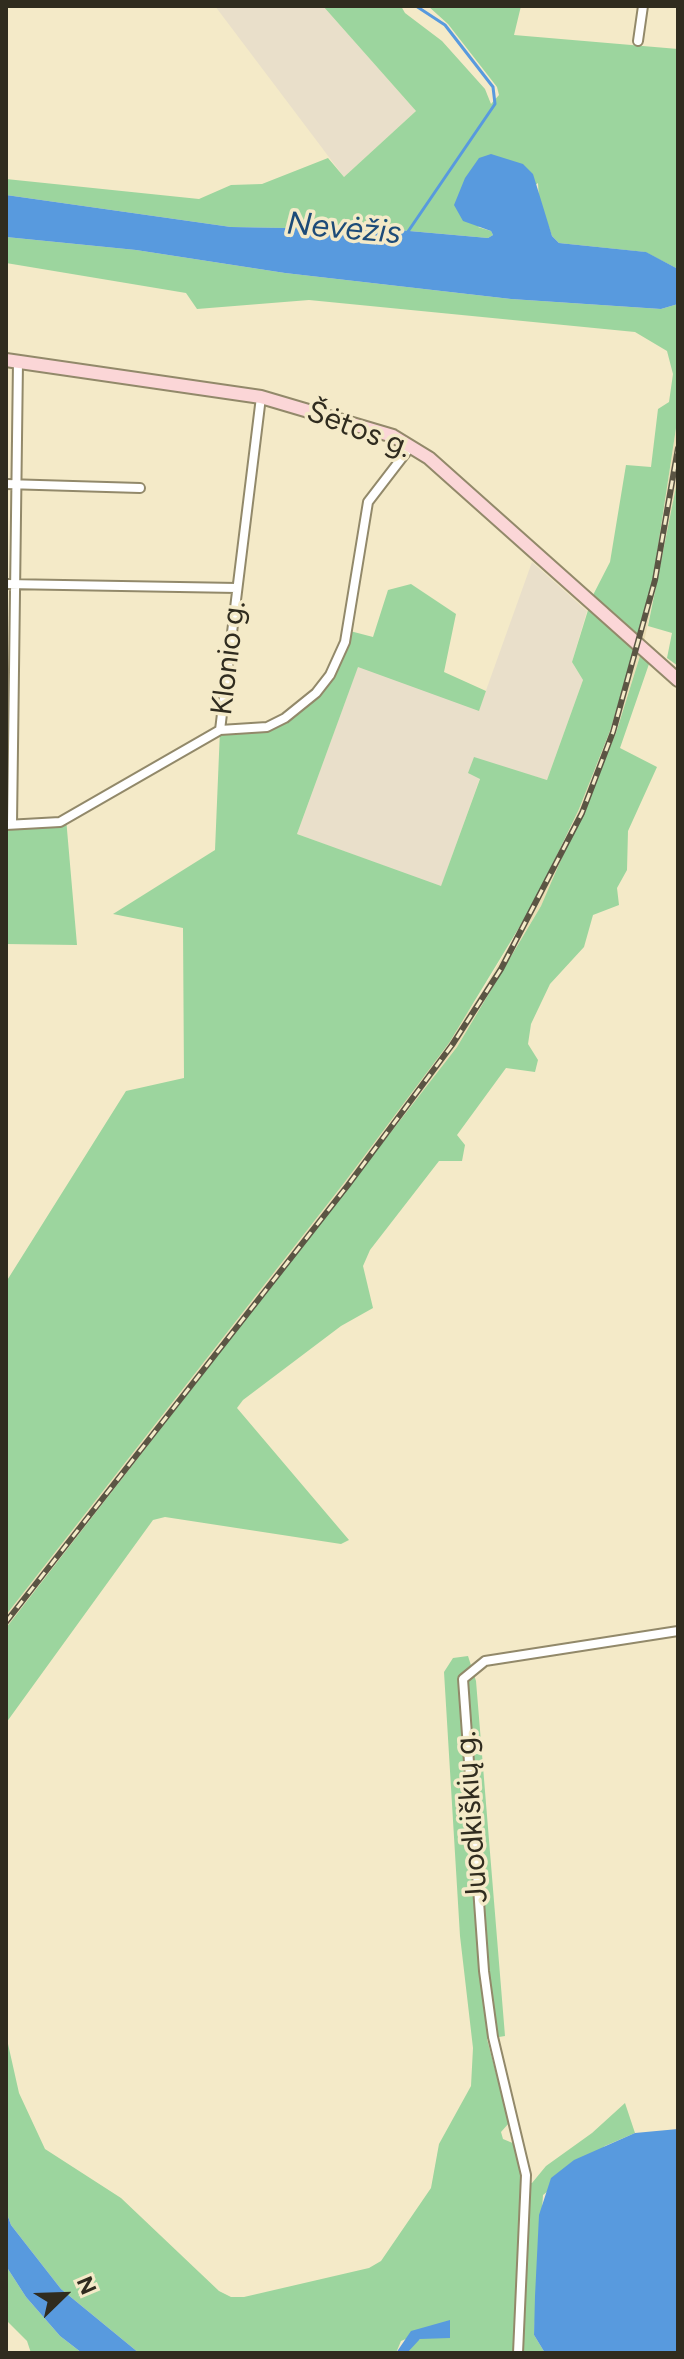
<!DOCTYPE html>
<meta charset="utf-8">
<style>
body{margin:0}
#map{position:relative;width:684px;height:2359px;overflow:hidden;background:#f4eac8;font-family:Figtree,sans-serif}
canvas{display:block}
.frame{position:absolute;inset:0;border:8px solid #302c1f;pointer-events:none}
.north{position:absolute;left:24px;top:2255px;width:80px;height:80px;-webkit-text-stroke:6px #f4eac8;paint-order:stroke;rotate:67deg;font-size:22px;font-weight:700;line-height:32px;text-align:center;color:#302c1f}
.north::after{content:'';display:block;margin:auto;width:28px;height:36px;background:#302c1f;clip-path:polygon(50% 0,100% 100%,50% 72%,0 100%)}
</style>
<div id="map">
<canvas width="684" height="2359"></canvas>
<div class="frame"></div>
<div class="north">N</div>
</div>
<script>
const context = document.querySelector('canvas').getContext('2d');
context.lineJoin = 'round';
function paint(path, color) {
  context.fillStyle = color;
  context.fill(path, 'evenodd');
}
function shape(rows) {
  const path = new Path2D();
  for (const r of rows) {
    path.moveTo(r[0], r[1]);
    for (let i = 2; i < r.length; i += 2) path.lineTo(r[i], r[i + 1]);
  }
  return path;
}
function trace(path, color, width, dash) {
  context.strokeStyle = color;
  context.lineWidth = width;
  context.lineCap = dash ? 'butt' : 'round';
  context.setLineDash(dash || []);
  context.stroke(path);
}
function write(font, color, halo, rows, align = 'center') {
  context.font = font + ' Figtree,sans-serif';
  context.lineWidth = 7;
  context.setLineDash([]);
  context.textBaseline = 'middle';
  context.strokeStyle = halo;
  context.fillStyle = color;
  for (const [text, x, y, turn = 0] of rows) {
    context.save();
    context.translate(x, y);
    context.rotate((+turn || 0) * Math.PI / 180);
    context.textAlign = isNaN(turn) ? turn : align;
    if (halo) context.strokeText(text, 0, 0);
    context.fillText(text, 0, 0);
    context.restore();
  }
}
const industrial = shape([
 [215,6,323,6,416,111,344,177],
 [532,562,587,611,572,662,583,680,547,780,519,772,480,778,441,887,297,834,358,666,479,710]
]);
const built = shape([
 [678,415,677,484,644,642,638,638,653,579],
 [634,651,640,656,616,733,584,814,541,906,457,1047,6,1628,6,1615,344,1183,482,992,534,903,579,809,610,731]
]);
const green = shape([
 [323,6,401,6,405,13,442,41,485,89,491,104,499,95,497,87,448,24,428,6,521,6,514,35,678,49,678,269,645,252,559,243,552,236,539,200,538,183,478,227,491,231,493,235,488,238,398,230,231,227,6,195,6,179,199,199,231,185,262,184,328,158,344,177,416,111],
 [6,237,136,250,285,273,511,299,661,309,678,304,678,415,653,579,638,638,592,597,610,562,626,465,651,467,658,409,669,402,673,374,667,351,635,332,309,300,197,309,186,293,6,263],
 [678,477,678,666,667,658,672,633,648,626],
 [411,584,456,614,444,672,486,691,479,711,358,667,297,834,441,886,480,779,468,773,474,757,547,780,583,680,572,662,589,607,634,651,610,731,579,809,534,903,449,1043,344,1183,6,1615,6,1282,126,1091,184,1078,183,928,113,914,215,850,220,730,267,727,330,675,350,631,373,637,388,590],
 [640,656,649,664,620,748,657,767,628,831,627,870,617,888,619,905,593,915,584,947,550,984,531,1024,528,1044,538,1060,535,1072,506,1068,457,1135,465,1145,462,1161,439,1161,370,1250,363,1266,373,1308,341,1326,243,1400,237,1408,349,1540,341,1544,165,1517,153,1520,6,1723,6,1628,457,1047,541,906,616,733],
 [66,818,77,945,6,944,6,825],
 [468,1656,476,1681,505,2036,487,2039,509,2123,501,2132,503,2139,515,2144,523,2183,532,2183,546,2166,592,2133,625,2103,635,2133,605,2146,543,2195,534,2335,545,2353,407,2353,412,2344,450,2321,401,2341,396,2353,139,2353,61,2289,11,2225,6,2211,6,2035,19,2093,45,2149,121,2198,219,2291,231,2297,244,2297,369,2268,381,2261,431,2188,439,2144,471,2086,473,2048,460,1936,444,1672,453,1658],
 [6,2266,26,2297,60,2336,82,2353,31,2353,27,2341,6,2320]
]);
const water = shape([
 [491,154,523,164,533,174,552,236,559,243,646,252,678,269,678,304,661,309,511,299,285,273,136,250,6,237,6,195,231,227,398,230,488,238,493,235,491,231,463,221,454,205,465,178,479,158],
 [678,2129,678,2353,545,2353,534,2335,535,2296,539,2215,551,2178,574,2160,635,2133],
 [6,2211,11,2225,61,2289,139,2353,82,2353,60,2336,26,2297,6,2266],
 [450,2320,450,2338,420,2339,407,2353,396,2353,411,2331]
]);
const stream = shape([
 [407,233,495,104,493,87,445,25,416,6]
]);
const street = shape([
 [638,41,643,6],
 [6,484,140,488],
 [6,584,237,588],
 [220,730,267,727,285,718,316,693,330,675,345,642,368,502,411,446],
 [12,824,18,362],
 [6,825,60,822,220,730,261,397],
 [518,2353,526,2175,493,2037,484,1971,463,1679,485,1661,678,1631]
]);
const secondary = shape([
 [6,360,261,397,393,436,429,458,678,680]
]);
const rail = shape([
 [6,1622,348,1185,452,1045,501,969,582,813,613,732,655,580,678,448]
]);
const streetNames = [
 ["Šėtos g.",359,430,21],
 ["Klonio g.",229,658,-83],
 ["Juodkiškių g.",472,1817,-94]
];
const waterNames = [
 ["Nevėžis",344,229,5]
];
paint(industrial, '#e9dfca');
paint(built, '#ebdeb5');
paint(green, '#9cd59e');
paint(water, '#589ade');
trace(stream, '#589ade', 3);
trace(street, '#92896a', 12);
trace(secondary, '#92896a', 16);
trace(street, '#fff', 8);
trace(secondary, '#fbd6d7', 12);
trace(rail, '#5b5544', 6);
trace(rail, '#f4eac8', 3, [9]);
write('30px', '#302c1f', '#f4eac8', streetNames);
write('italic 32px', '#1d4b78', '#f4eac8', waterNames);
</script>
